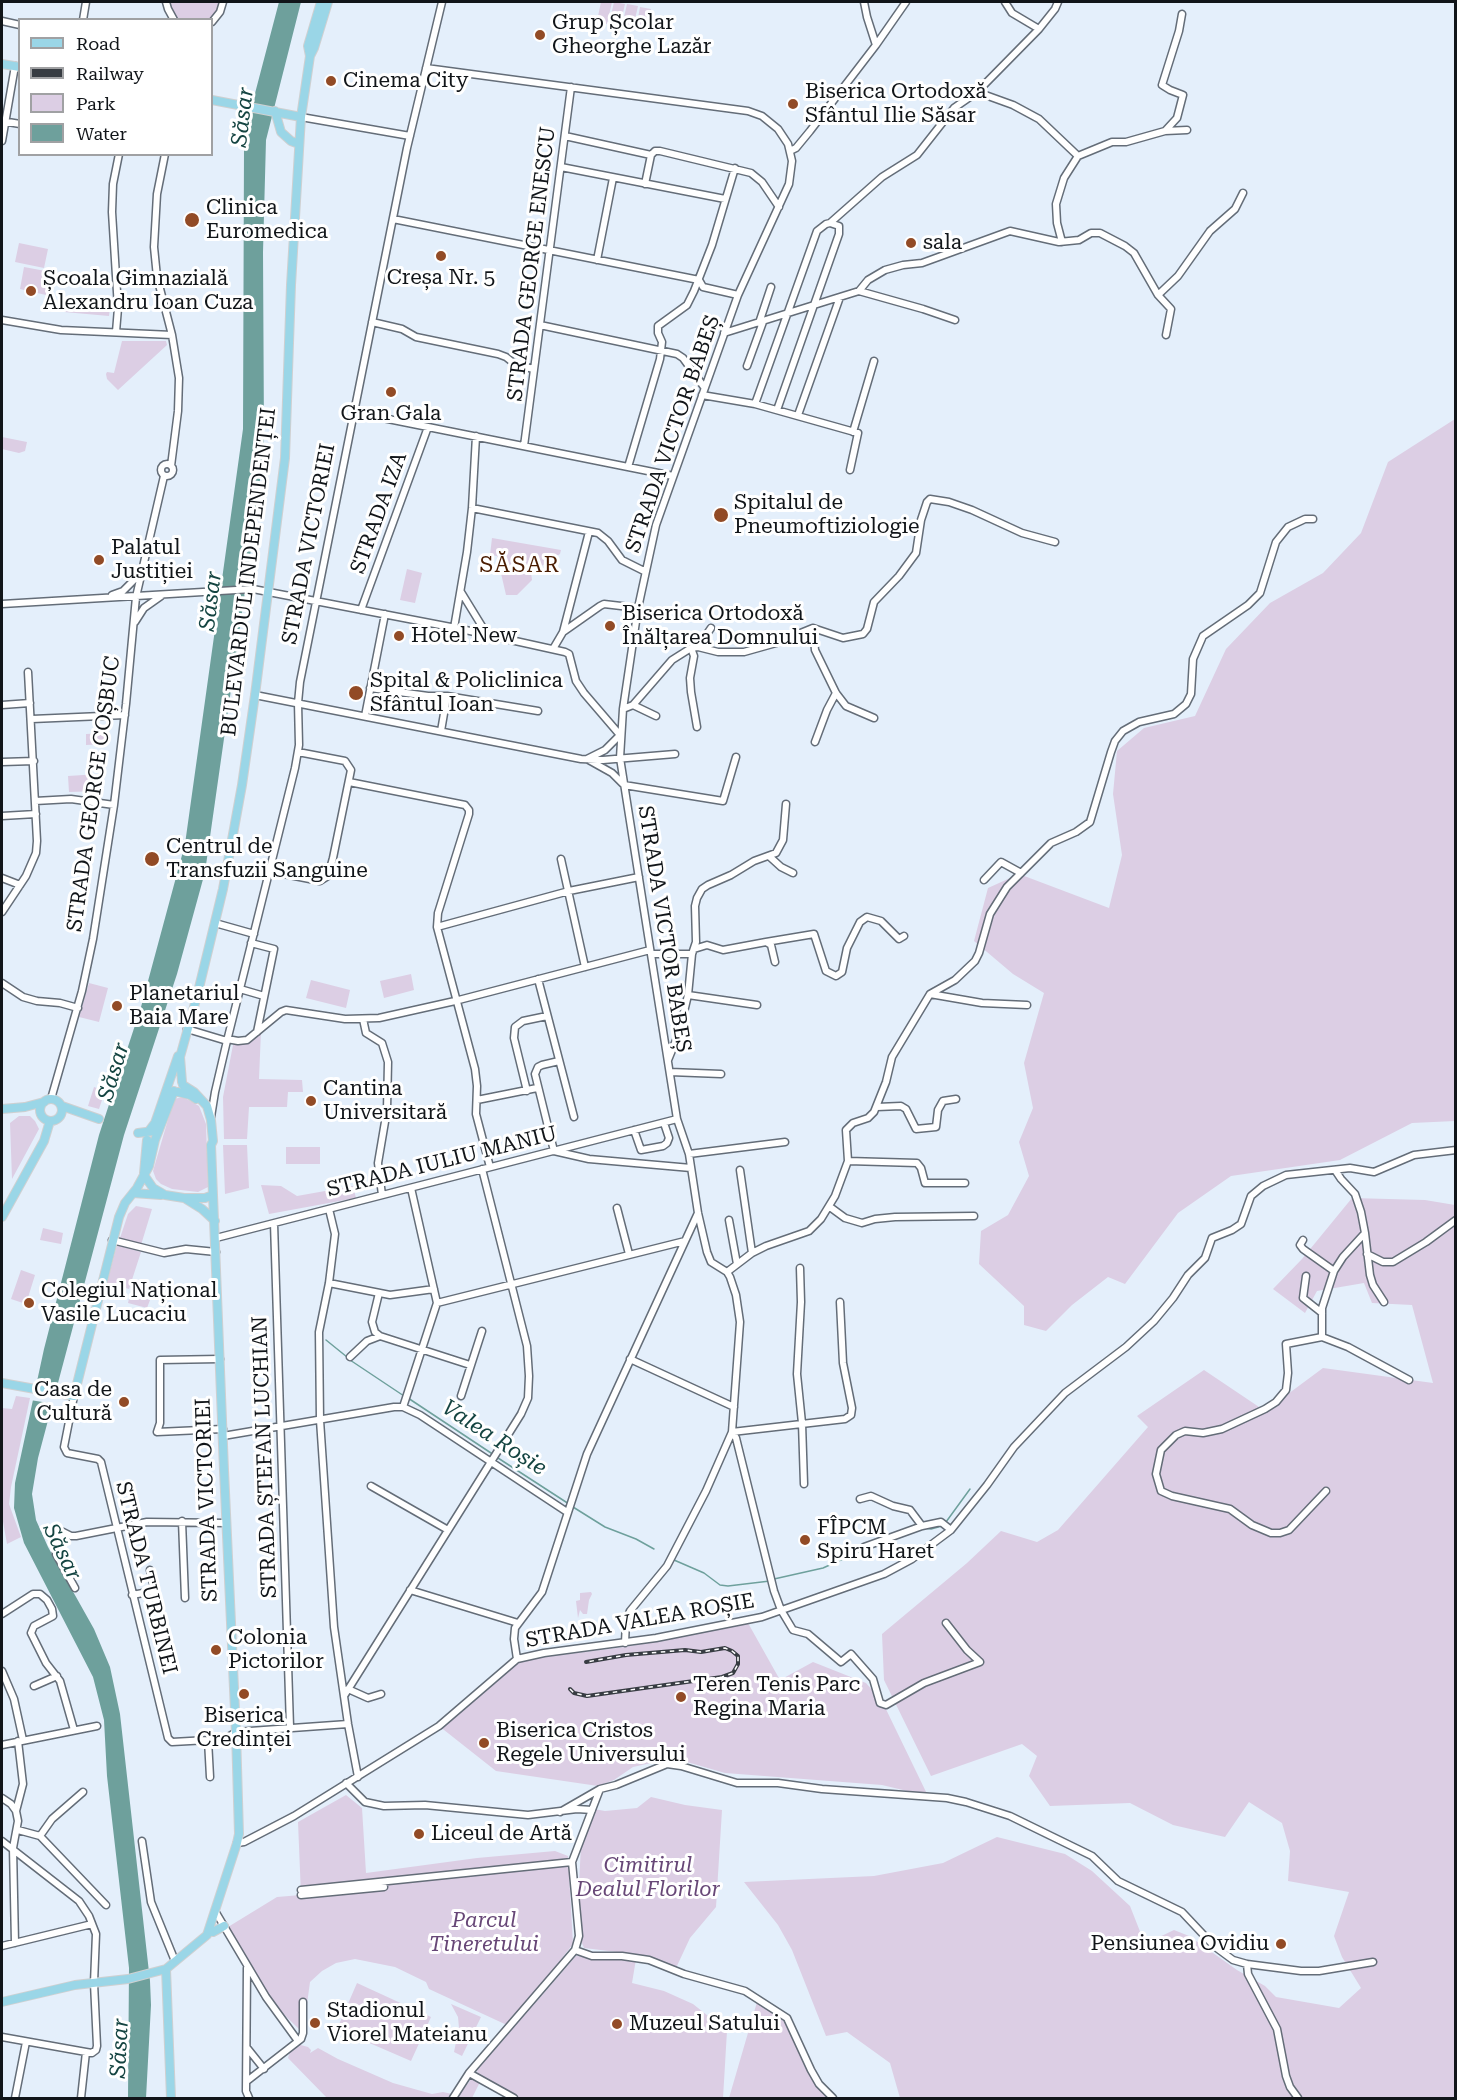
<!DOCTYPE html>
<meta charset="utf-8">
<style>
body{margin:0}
#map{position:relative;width:1457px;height:2100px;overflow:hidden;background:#e4effb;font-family:"Roboto Serif",serif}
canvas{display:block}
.frame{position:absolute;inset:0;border:3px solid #111519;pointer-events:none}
.legend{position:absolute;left:18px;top:18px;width:195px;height:138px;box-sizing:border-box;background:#fff;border:2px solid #a0a1a3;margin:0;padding:8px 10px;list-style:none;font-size:18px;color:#111519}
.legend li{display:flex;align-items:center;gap:12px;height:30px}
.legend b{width:30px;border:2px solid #a0a1a3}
</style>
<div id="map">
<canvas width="1457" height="2100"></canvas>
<div class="frame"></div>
<ul class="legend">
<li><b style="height:8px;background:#9ad6e7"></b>Road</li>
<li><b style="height:8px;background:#373c42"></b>Railway</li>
<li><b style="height:16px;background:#dccee4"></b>Park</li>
<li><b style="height:16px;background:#6ea09c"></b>Water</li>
</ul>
</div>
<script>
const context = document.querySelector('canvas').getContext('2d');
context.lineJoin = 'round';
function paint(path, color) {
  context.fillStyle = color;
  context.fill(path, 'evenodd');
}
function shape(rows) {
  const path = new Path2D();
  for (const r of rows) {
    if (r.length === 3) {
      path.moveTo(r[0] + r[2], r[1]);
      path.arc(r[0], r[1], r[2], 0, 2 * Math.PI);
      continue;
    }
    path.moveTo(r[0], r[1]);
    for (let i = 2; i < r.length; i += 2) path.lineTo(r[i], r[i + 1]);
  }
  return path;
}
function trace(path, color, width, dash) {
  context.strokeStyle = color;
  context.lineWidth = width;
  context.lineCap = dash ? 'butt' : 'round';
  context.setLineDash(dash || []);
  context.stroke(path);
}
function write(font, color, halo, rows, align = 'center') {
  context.font = font + ' "Roboto Serif",serif';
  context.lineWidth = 6;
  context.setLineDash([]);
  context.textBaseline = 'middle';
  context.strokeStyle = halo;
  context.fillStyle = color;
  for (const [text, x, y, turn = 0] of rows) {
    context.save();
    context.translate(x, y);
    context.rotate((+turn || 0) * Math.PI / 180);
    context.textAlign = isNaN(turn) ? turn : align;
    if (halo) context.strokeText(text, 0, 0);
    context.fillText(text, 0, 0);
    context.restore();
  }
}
const green = shape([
 [167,2,222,2,221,7,212,20,176,19],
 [601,2,612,2,607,24,597,21],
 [614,2,625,4,620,26,609,24],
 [627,4,638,6,633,28,622,26],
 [640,7,651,9,646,31,636,29],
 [19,243,48,249,44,268,15,262],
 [24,267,51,272,46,295,20,289],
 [65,304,110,308,109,316,64,312],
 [122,341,166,341,167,345,118,390,107,379,106,374,107,372,114,373],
 [1455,419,1455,1121,1412,1123,1340,1160,1231,1176,1178,1213,1125,1284,1108,1277,1072,1305,1046,1331,1024,1325,1024,1306,979,1264,981,1231,1008,1215,1029,1176,1019,1142,1033,1108,1024,1063,1044,993,1013,974,974,941,988,888,1019,874,1109,908,1122,855,1113,794,1117,751,1144,728,1195,716,1226,649,1270,603,1323,573,1361,533,1388,462],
 [2,437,27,442,25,451,19,453,2,449],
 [492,538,561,550,560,554,531,573,532,580,517,595,506,595,497,556,490,555],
 [407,569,422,573,415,603,400,600],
 [107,733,108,744,86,745,86,734],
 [99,774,100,791,69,792,68,776],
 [411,974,414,990,384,998,380,981],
 [311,980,350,990,346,1008,306,998],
 [89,983,108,988,99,1022,79,1017],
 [261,1031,259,1079,302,1080,303,1092,288,1092,287,1107,249,1107,247,1139,224,1139,223,1097,233,1045],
 [94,1087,105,1091,99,1109,88,1106],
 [183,1097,199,1106,206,1124,208,1187,198,1192,172,1189,161,1184,156,1179,153,1171,174,1099],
 [19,1116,30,1116,35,1121,39,1129,12,1179,10,1123],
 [223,1145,247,1145,249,1188,225,1194],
 [286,1147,320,1147,320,1164,286,1164],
 [261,1185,281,1186,297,1196,353,1186,356,1198,269,1214],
 [1352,1198,1425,1200,1455,1205,1455,2098,900,2098,890,2063,847,2032,826,2036,792,1950,778,1925,744,1882,874,1876,943,1863,997,1837,1065,1854,1092,1871,1130,1906,1141,1934,1153,1940,1174,1930,1189,1936,1237,1970,1265,1986,1276,1997,1339,2008,1361,1988,1342,1957,1334,1936,1349,1892,1288,1881,1290,1851,1282,1823,1249,1802,1225,1837,1173,1825,1130,1803,1050,1806,1029,1776,1037,1756,1022,1744,931,1776,884,1680,882,1634,967,1563,1001,1531,1037,1542,1058,1530,1148,1427,1137,1416,1204,1370,1265,1411,1323,1368,1433,1383,1412,1305,1372,1303,1364,1283,1317,1291,1305,1313,1273,1289,1302,1259],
 [136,1206,152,1209,141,1245,120,1238,128,1214],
 [43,1228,63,1233,61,1244,40,1240],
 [117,1245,141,1252,129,1289,107,1283],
 [21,1270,35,1275,26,1304,11,1299],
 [130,1294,150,1300,147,1308,128,1303],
 [16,1396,30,1398,11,1487,9,1504,21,1537,7,1544,2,1516,2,1408,12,1409],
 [591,1592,592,1594,589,1600,587,1614,583,1614,580,1610,578,1618,576,1601,580,1600,580,1593],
 [748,1623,780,1680,813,1662,866,1683,882,1701,928,1796,882,1785,725,1773,680,1760,660,1761,633,1767,614,1780,598,1786,496,1771,439,1726,520,1660,625,1647,687,1636],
 [346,1795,362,1808,366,1873,477,1858,555,1851,568,1856,573,1944,509,2026,429,1989,426,1982,395,1967,355,1959,336,1963,322,1971,310,1982,303,2033,266,1997,228,1927,277,1897,301,1895,298,1822],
 [651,1797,685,1805,722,1810,716,1907,690,1938,676,1968,650,1956,584,1948,582,1943,579,1884,581,1845,594,1809,605,1811,637,1808],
 [576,1956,636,1959,632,1983,664,1991,693,2004,727,2031,723,2098,518,2098,478,2074,477,2070],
 [357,1983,431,2017,411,2061,337,2029],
 [757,2002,786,2023,826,2098,729,2098],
 [451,2004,481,2017,462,2056,454,2052,459,2028,458,2017],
 [297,2044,308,2047,311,2050,310,2053,318,2048,338,2059,393,2083,432,2094,443,2092,452,2094,450,2098,327,2098,288,2058,291,2048],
 [472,2078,480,2082,472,2098,457,2098]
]);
const water = shape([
 [279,2,301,2,266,140,263,252,264,438,258,500,205,872,177,974,124,1135,38,1458,32,1494,36,1520,48,1547,94,1629,110,1667,120,1714,150,1981,151,2005,146,2098,128,2098,129,1968,107,1776,104,1720,93,1677,24,1543,14,1508,15,1483,44,1349,99,1135,141,1007,185,844,243,429,244,148,248,120]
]);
const pier = shape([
 [34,1381,60,1386,55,1404,30,1400]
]);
const stream = shape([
 [326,1340,347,1357],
 [350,1360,404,1396],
 [408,1398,494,1455],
 [498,1458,569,1504],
 [573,1507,605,1527,636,1539,654,1549],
 [946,1522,970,1489],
 [924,1528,931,1529,942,1526],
 [674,1560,704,1573,720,1585,728,1586,770,1581],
 [774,1579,823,1568,863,1550]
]);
const minor = shape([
 [166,2,168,9,174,20],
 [864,2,867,17,876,45],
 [1005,2,1012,13,1039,29],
 [83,20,86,2],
 [2,21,20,25],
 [212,22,220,12,223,2],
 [426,68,748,111,762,116,778,129,788,144,792,161,789,184,738,295,656,525,638,608,623,709,620,758,677,1119,689,1154,698,1213,707,1252,711,1262,727,1272,730,1277,736,1295,740,1322,732,1432,706,1491,667,1566,630,1611,626,1621,625,1643],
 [977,92,1013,105,1039,119,1078,156,1064,178,1056,204,1057,223,1062,242],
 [301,117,410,136],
 [2,121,20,124],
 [1165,131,1177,118,1183,95,1170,90,1162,85,1179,31,1182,14],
 [565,136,651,155,655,151,660,151,751,173,762,182,779,207],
 [2,141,15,66],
 [790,151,796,148,810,131,876,45,906,2],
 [165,154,157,194,154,247,157,277,172,335,179,378,178,411,171,466],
 [1078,156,1112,142,1126,142,1165,131,1187,130],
 [561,167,725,199],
 [645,184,651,155],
 [393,219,699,280,703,287,738,295],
 [597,260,613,178],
 [859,291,923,309,955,320],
 [1158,295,1178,276,1210,231,1235,209,1243,193],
 [2,320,61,330,172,335],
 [372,322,402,329,416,337,498,354,506,357,516,365,534,369],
 [759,323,771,287],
 [540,325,677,354,683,358,704,387],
 [116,332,118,308,112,212,113,184,119,154],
 [724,333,859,291,868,280,885,270,903,265,922,263,1010,231,1059,242,1079,240,1091,233,1100,233,1125,246,1134,253,1158,295,1171,309,1166,335],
 [747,366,763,322],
 [702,395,755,404,858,433,850,470],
 [755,404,817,231,826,224,830,223,882,177,917,155,954,108,977,92,1039,29,1055,9,1058,2],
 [777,410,839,234,839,226,830,223],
 [353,412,673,476],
 [798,415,840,297],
 [853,432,874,361],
 [524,446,571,87],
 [167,470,6],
 [628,467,660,359,662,342,658,333,658,326,687,305,694,291,712,245,735,168],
 [472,508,598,533,608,541,622,560,644,571],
 [461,592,488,636],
 [112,595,123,591,139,575],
 [2,604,253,589,461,629,565,652,569,654,576,681,584,693,620,735,605,750,587,759,612,773,624,785,723,801,736,757],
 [361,610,428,427],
 [135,622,144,608,161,596],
 [454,628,467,552,472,508,476,436],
 [813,628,815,650,836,693,846,706,874,718],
 [563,632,589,532],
 [698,647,711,628],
 [691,648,694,656,690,678,691,692,697,727],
 [553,649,563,632,600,606,604,604,638,608],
 [370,688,428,696,447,696],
 [255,695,581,759,603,760,675,754],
 [2,705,30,703],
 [633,705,656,716],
 [623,709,633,705,672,660,691,648,698,647,718,652,744,652,776,643,813,628,843,638,863,634,867,629,874,602,899,576,916,553,921,520,927,502,930,499,949,502,972,510,1022,533,1055,542],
 [365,716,385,614],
 [32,719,125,715],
 [441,731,447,696,538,711],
 [815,742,827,710,836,693],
 [2,762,34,761],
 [349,782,465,805,469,810,469,814,438,913,437,927,475,1069,477,1086,476,1114,490,1167],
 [35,801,71,799,114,805],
 [2,816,36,814],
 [770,857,781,867,793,873],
 [561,859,585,967],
 [269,871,320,881,328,876,333,858,351,770,345,761,298,752],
 [2,878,20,885],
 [984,880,1001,862,1021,873],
 [2,912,26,876,36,853,37,841,28,672],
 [215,923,254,934],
 [437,927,569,891,639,877],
 [766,942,814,934,826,971,836,976,842,972,847,948,860,922,867,917,881,921,899,939,904,936],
 [251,943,274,949,257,1032],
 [694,949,707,945,723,950,766,942,771,945,775,962],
 [651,954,692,954],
 [538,979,574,1117],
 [2,983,23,997,37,1001,60,1003,78,1008],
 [240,989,264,996],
 [930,994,982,1003,1027,1005],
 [688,995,757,1005],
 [363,1019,366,1033,382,1043,388,1062,387,1110,378,1163,382,1195],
 [187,1029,227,1041],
 [227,1039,238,1041,247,1040,281,1012,286,1010,345,1019,379,1018,455,1001,650,950],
 [668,1060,679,1033,688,995,692,954,696,942,695,906,697,898,702,889,708,885,731,875,754,861,776,853,783,840,786,804],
 [559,1061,542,1065,538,1067,535,1074,554,1151,589,1159,691,1168],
 [670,1072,721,1074],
 [527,1091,514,1038,515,1027,523,1021,547,1016],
 [51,1099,82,991,93,939,114,805,126,704,136,597,164,476],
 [477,1100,537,1088],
 [877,1107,901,1106,906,1109,916,1129,936,1127,938,1110,943,1101,956,1099],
 [211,1117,215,1092,226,1045,295,768,299,745,298,703,300,682,407,148,442,2],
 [634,1130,641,1150,663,1146,667,1143,669,1138,664,1123],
 [689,1154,785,1142],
 [848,1161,917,1163,921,1168,925,1183,965,1183],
 [740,1170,752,1253],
 [830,1207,845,1218,862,1223,875,1219,895,1217,974,1216],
 [617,1208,629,1254],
 [329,1209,335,1234,329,1283,319,1332,320,1420,334,1627,348,1724,358,1777],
 [729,1220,737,1264],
 [274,1223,290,1727],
 [1365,1233,1370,1275,1373,1285,1384,1302],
 [216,1238,677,1119],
 [112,1240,164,1253,186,1249,216,1252],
 [1303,1240,1300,1245,1303,1249,1334,1271],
 [1367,1254,1383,1262,1393,1262,1426,1242,1456,1220],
 [800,1268,801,1302,797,1374,802,1423,804,1484],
 [727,1272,752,1253,766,1246,809,1231,821,1219,835,1196,848,1161,846,1130,853,1123,868,1118,874,1112,886,1082,892,1057,930,994,955,980,975,961,979,953,990,914,1007,887,1051,843,1076,832,1090,822,1111,752,1115,741,1123,731,1139,722,1174,714,1186,704,1191,694,1193,659,1203,636,1248,605,1260,593,1276,542,1288,527,1305,519,1313,519],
 [1306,1276,1303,1298,1322,1313],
 [329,1283,390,1295,434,1289],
 [379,1293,372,1322,375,1332,380,1336],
 [437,1303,685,1241],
 [1322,1337,1348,1347,1409,1380],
 [350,1357,367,1341,380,1336,470,1365],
 [220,1359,160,1360,160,1423,157,1432,223,1429],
 [630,1359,734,1407],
 [74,1396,64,1447,67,1453,98,1459,101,1462,168,1738,172,1742,208,1740,228,1737,236,1732,348,1724],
 [461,1396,482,1331],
 [403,1407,437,1303,411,1188],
 [732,1432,736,1438,774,1591,781,1610,793,1630,808,1634,841,1662,851,1654,873,1679,880,1703,886,1705,924,1683,980,1662,967,1650,946,1623],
 [732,1432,845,1419,851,1415,852,1408,843,1363,840,1302],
 [223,1436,394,1407,403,1407,420,1415,567,1512],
 [371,1486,448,1530],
 [1326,1491,1289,1530,1280,1533,1271,1533,1252,1525,1230,1509,1172,1496,1161,1491,1156,1474,1161,1450,1176,1435,1185,1431,1203,1433,1222,1429,1265,1409,1276,1402,1286,1390,1288,1373,1286,1344,1322,1337,1322,1308,1334,1271,1343,1257,1365,1233,1361,1212,1355,1194,1341,1179,1335,1170],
 [860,1499,871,1496,893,1506,910,1510,922,1526],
 [182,1521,185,1598],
 [864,1547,922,1526,941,1522,951,1530],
 [150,1570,157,1601],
 [75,1588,56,1554,55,1532,57,1529,71,1536,76,1536,147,1522,226,1523],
 [410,1590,518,1623],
 [132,1595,154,1591],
 [2,1614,33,1594,40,1594,47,1600,52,1609,53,1616,34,1626,31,1633,46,1663,60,1681,74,1730],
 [517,1659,514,1639,515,1628,542,1592,587,1454,698,1213],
 [2,1671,14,1699,23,1740],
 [34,1686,57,1676],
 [348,1689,368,1698,381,1694],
 [344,1696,521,1414,528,1398,529,1376,527,1346,482,1169],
 [208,1740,210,1777],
 [2,1745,97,1726],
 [346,1783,365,1802,384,1806,425,1805,528,1815,577,1809,592,1810],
 [2,1798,11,1804,16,1811,18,1821,13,1848,15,1943],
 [16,1811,23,1784,18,1741],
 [560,1812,600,1789,616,1785,667,1764,681,1766,737,1783,778,1783,822,1789,947,1798,966,1802,1010,1816,1092,1856,1118,1881,1182,1912,1214,1946,1233,1960,1247,1964,1301,1971,1319,1971,1373,1962],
 [18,1830,40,1836,106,1905],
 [40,1836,52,1819,83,1792],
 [2,1841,79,1901,89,1916,96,1934,94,1983,97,2046,96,2050,92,2053,86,2052,2,2037],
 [142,1841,151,1902,175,1961],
 [237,1843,244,1842,294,1816,439,1726,517,1659,544,1653,656,1638,762,1617,884,1574,912,1559,951,1530,987,1485,1014,1447,1065,1393,1126,1347,1154,1321,1173,1298,1188,1275,1205,1258,1212,1238,1232,1230,1241,1224,1251,1196,1263,1186,1286,1175,1350,1168,1374,1172,1414,1155,1456,1150],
 [301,1890,572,1862],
 [301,1895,384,1887],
 [215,1911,266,1997,298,2041],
 [2,1946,92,1924],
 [575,1950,592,1956,622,1956,649,1960,684,1974,745,1991,787,2018,811,2070,819,2084,833,2098],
 [1247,1964,1248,1974,1277,2029,1286,2076,1290,2087,1298,2098],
 [247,1968,246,2091,249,2098],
 [248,2049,264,2069],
 [469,2073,514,2098],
 [247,2081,301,2039,303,2033,303,2002],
 [15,2098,26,2042],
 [81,2098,86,2052],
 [453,2098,469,2073,575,1950,579,1936,572,1862,600,1789]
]);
const major = shape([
 [310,56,308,46,321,2],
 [2,64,20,67],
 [212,100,301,117],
 [275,111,281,132,291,141,299,144],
 [182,1082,180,1057,197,996,223,889,242,785,255,695,285,458,291,285,301,117,310,56,314,48,328,2],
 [178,1092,190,1095,196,1099],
 [51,1110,11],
 [62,1106,99,1119],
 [2,1109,25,1107,44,1102],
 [149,1131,155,1123,178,1056],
 [138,1133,154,1131],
 [144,1173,147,1140],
 [144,1175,153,1188,165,1195,184,1198,205,1198,213,1195],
 [133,1193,161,1195],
 [186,1199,202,1209,215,1221],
 [2,1217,44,1141,50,1121],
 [2,1383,74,1396,119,1217,125,1203,137,1188,149,1166,155,1140,174,1091],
 [209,1931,213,1932,224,1926],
 [166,1969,171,2098],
 [2,2002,75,1985,128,1979,166,1969,207,1935,237,1843,239,1834,236,1732,224,1470,211,1145,213,1141,211,1120,207,1106,194,1092,183,1085]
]);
const rail = shape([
 [570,1689,574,1693,587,1696,722,1677,733,1673,738,1664,738,1656,732,1651,725,1648,701,1652,685,1650,626,1655,586,1662]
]);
const markers = [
 [540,35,6,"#924b26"],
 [331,81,6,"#924b26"],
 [793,104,6,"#924b26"],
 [192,220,8,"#924b26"],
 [911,243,6,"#924b26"],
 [441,256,6,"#924b26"],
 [31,291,6,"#924b26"],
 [391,392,6,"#924b26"],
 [721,515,8,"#924b26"],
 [99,560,6,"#924b26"],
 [610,626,6,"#924b26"],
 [399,636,6,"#924b26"],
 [356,693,8,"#924b26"],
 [152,859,8,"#924b26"],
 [117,1006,6,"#924b26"],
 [311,1101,6,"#924b26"],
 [29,1303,6,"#924b26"],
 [124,1402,6,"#924b26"],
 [805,1540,6,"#924b26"],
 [216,1650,6,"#924b26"],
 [244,1694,6,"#924b26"],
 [681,1697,6,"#924b26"],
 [484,1743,6,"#924b26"],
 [419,1834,6,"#924b26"],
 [1281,1944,6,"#924b26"],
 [315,2023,6,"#924b26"],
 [617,2024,6,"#924b26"]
];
const poiNames = [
 ["Grup Școlar",552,23],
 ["Gheorghe Lazăr",552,47],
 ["Cinema City",343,81],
 ["Biserica Ortodoxă",805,92],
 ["Sfântul Ilie Săsar",805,116],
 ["Clinica",206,208],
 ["Euromedica",206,232],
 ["sala",923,243],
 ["Creșa Nr. 5",441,278,"center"],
 ["Școala Gimnazială",43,279],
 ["Alexandru Ioan Cuza",43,303],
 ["Gran Gala",391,414,"center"],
 ["Spitalul de",734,503],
 ["Pneumoftiziologie",734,527],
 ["Palatul",111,548],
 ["Justiției",111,572],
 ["Biserica Ortodoxă",622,614],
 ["Înălțarea Domnului",622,638],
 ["Hotel New",411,636],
 ["Spital & Policlinica",370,681],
 ["Sfântul Ioan",370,705],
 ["Centrul de",166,847],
 ["Transfuzii Sanguine",166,871],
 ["Planetariul",129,994],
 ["Baia Mare",129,1018],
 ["Cantina",323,1089],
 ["Universitară",323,1113],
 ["Colegiul Național",41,1291],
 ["Vasile Lucaciu",41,1315],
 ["Casa de",112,1390,"right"],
 ["Cultură",112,1414,"right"],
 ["FÎPCM",817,1528],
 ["Spiru Haret",817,1552],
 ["Colonia",228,1638],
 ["Pictorilor",228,1662],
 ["Teren Tenis Parc",693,1685],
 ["Regina Maria",693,1709],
 ["Biserica",244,1716,"center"],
 ["Credinței",244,1740,"center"],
 ["Biserica Cristos",496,1731],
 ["Regele Universului",496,1755],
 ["Liceul de Artă",431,1834],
 ["Pensiunea Ovidiu",1269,1944,"right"],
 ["Stadionul",327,2011],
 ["Viorel Mateianu",327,2035],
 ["Muzeul Satului",629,2024]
];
const streetNames = [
 ["STRADA GEORGE ENESCU",532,264,-83],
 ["STRADA VICTOR BABEȘ",673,434,-71],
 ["STRADA IZA",379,513,-70],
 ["STRADA VICTORIEI",309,544,-79],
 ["BULEVARDUL INDEPENDENȚEI",249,572,-83],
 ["STRADA GEORGE COȘBUC",94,794,-82],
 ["STRADA VICTOR BABEȘ",664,929,81],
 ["STRADA IULIU MANIU",442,1162,-14],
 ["STRADA ȘTEFAN LUCHIAN",265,1457,-92],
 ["STRADA VICTORIEI",207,1500,-92],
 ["STRADA TURBINEI",146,1578,76],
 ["STRADA VALEA ROȘIE",640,1621,-10]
];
const parkNames = [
 ["Cimitirul",648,1866],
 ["Dealul Florilor",648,1890],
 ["Parcul",484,1921],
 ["Tineretului",484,1945]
];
const waterNames = [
 ["Săsar",243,117,-83],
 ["Săsar",211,601,-83],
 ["Săsar",114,1072,-73],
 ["Valea Roșie",494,1438,33],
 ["Săsar",62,1552,64],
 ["Săsar",120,2048,-87]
];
const neighbourhoodNames = [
 ["SĂSAR",520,566]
];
paint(green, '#dccee4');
paint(water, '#6ea09c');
paint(pier, '#e4effb');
trace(stream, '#6ea09c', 1.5);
trace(minor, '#646d78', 9);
trace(major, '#cfd0d1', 10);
trace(minor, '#fff', 6);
trace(major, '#9ad6e7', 8);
trace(rail, '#373c42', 4);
trace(rail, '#fff', 1.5, [4.5]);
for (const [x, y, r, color] of markers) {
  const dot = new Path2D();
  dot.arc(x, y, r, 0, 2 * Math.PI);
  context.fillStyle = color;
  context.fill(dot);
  trace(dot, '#fff', 2);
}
write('21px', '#111519', '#fff', poiNames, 'left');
write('21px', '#111519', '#fff', streetNames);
write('italic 21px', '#674777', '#fff', parkNames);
write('italic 22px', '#144441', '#fff', waterNames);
context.letterSpacing = '1.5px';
write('22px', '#4a1c01', '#fff', neighbourhoodNames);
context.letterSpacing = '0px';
</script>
